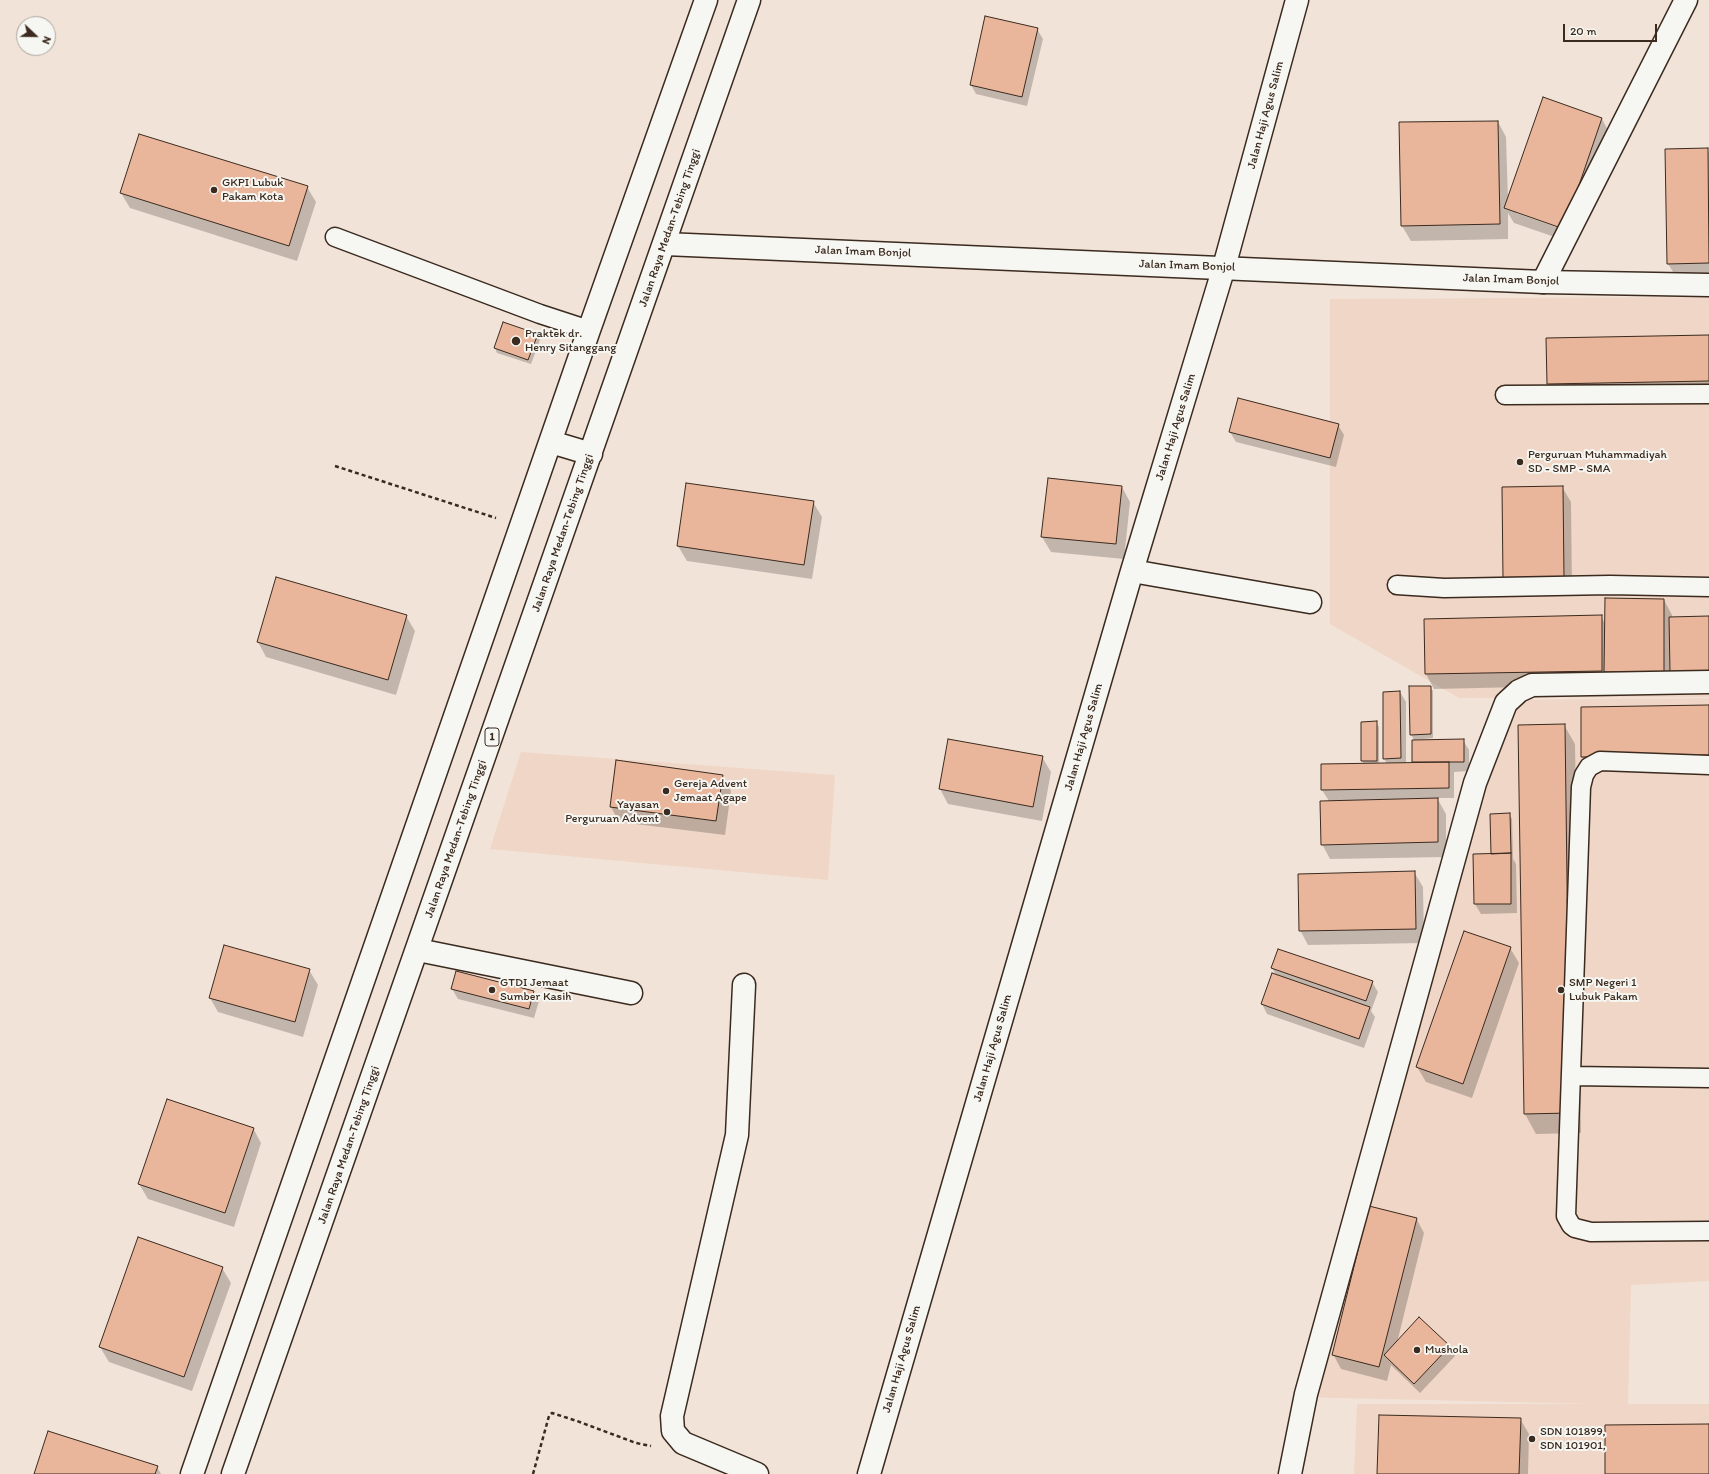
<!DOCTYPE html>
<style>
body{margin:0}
#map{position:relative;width:1709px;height:1474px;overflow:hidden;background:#f2e3d8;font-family:Itim,sans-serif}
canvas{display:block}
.north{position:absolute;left:16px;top:16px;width:40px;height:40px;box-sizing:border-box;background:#f6f6f2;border:1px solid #aba49d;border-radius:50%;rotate:112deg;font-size:11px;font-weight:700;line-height:16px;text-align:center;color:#3b2a1e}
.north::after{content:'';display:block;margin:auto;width:14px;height:18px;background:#3b2a1e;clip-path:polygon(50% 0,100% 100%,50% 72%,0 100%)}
.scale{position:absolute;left:1563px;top:24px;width:94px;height:18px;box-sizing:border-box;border:2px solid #3b2a1e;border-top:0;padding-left:5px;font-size:12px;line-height:14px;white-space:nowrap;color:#3b2a1e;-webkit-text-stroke:3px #f6f6f2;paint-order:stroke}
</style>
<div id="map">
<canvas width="1709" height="1474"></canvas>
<div class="north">N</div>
<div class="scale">20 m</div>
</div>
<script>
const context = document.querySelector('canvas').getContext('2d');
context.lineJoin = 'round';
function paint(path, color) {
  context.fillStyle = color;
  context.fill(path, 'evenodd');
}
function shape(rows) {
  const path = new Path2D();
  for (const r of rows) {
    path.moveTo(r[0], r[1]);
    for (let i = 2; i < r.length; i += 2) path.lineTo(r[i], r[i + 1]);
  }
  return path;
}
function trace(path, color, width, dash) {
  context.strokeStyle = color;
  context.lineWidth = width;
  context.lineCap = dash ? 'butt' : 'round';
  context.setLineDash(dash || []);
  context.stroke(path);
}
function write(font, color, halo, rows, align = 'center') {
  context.font = font + ' Itim,sans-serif';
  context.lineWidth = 4;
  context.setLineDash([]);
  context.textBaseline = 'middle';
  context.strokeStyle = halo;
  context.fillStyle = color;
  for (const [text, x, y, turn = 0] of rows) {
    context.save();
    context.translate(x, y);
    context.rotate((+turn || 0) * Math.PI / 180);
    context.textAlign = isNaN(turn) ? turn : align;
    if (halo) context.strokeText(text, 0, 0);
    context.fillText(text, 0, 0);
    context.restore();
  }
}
const built = shape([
 [1709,297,1709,697,1459,698,1330,624,1330,299],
 [1709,698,1709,1281,1631,1285,1628,1404,1709,1404,1709,1474,1354,1474,1357,1404,1596,1404,1299,1397,1496,700],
 [521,752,835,775,828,880,490,849]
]);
const shadow = shape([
 [1037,29,1043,39,1027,106,976,94,971,85],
 [1544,99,1602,119,1610,134,1572,243,1514,223,1508,213,1508,239,1411,241,1402,226,1498,122,1506,137,1508,200],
 [1516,211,1569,230,1568,231,1516,213],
 [1707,149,1709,152,1709,278,1677,278,1668,264],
 [307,187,316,202,297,261,130,208,121,193],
 [537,335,540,340,531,364,497,353,495,348],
 [1709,336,1709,395,1556,398,1548,383],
 [1338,425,1344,435,1336,467,1236,442,1230,432],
 [687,484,813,502,822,517,812,579,687,561,678,546],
 [1122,487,1130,502,1124,559,1051,552,1042,537],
 [1562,487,1571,502,1572,593,1513,594],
 [1664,600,1672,615,1672,618,1709,617,1709,686,1610,685,1434,689,1426,674,1425,620,1601,616,1605,624],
 [406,616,415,631,396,695,266,657,258,642],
 [1430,687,1433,691,1433,738,1414,740,1411,734],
 [1400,692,1406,702,1406,764,1413,763,1413,741,1463,740,1469,750,1469,771,1454,772,1454,798,1437,798,1446,814,1446,857,1330,859,1322,844,1329,801,1322,790,1322,765,1364,764,1362,761,1376,722,1379,727,1379,764,1387,764,1384,758],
 [1709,706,1709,770,1591,772,1582,757],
 [1564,725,1575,744,1581,1133,1536,1134,1525,1114,1519,726],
 [1042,757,1051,772,1042,821,948,804,940,789],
 [722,776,731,791,725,835,619,822,611,807],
 [1509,814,1512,819,1513,859,1516,864,1517,913,1481,914,1475,904,1474,855,1492,855],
 [1414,872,1423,887,1424,943,1308,945,1300,930],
 [1510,948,1519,963,1472,1098,1426,1082,1417,1067],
 [1272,968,1372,982,1378,992,1371,1011,1375,1017,1364,1048,1267,1014,1262,1004,1276,975],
 [309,970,318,985,303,1037,218,1012,210,998],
 [452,989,533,992,539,1001,534,1018,458,999],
 [253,1128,261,1143,234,1227,148,1199,139,1184],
 [1416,1218,1424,1233,1397,1343,1449,1346,1455,1356,1420,1393,1391,1365,1387,1381,1341,1369,1333,1354],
 [222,1268,231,1283,192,1391,109,1362,100,1347],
 [1520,1419,1529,1434,1528,1474,1378,1474],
 [157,1467,161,1474,35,1474]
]);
const building = shape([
 [985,16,1038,28,1022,97,970,85,985,16],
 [1543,97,1602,118,1564,229,1504,208,1543,97],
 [1498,121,1500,224,1401,226,1399,122,1498,121],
 [139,134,308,186,289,246,120,193,139,134],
 [1708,148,1709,263,1667,264,1665,149,1708,148],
 [503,322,538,334,528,360,494,348,503,322],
 [1709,335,1709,381,1547,384,1546,338,1709,335],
 [1238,398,1339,424,1330,458,1229,432,1238,398],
 [1048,478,1122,486,1116,544,1041,537,1048,478],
 [686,483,814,501,804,565,677,546,686,483],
 [1563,486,1564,578,1503,579,1502,487,1563,486],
 [276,577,407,615,388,680,257,642,276,577],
 [1605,598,1664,599,1664,672,1604,672,1605,598],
 [1602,615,1602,671,1425,674,1424,619,1602,615],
 [1709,616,1709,671,1670,672,1669,617,1709,616],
 [1409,686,1431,686,1431,734,1410,735,1409,686],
 [1400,691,1401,758,1383,759,1383,692,1400,691],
 [1709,705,1709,755,1581,757,1581,707,1709,705],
 [1377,721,1377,761,1361,761,1361,722,1377,721],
 [1565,724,1570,1113,1524,1114,1518,725,1565,724],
 [948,739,1043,756,1033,807,939,789,948,739],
 [1464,739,1464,762,1412,762,1412,740,1464,739],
 [616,760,723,775,716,821,610,807,616,760],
 [1449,762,1449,788,1321,790,1321,764,1449,762],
 [1438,798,1438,842,1321,845,1320,801,1438,798],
 [1510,813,1511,853,1491,854,1490,814,1510,813],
 [1511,853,1511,904,1474,904,1473,854,1511,853],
 [1415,871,1416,929,1299,931,1298,874,1415,871],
 [1464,931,1511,947,1463,1084,1416,1067,1464,931],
 [224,945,310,969,295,1022,209,998,224,945],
 [1278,949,1373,981,1366,1001,1271,968,1278,949],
 [456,971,534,991,529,1009,451,989,456,971],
 [1272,973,1370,1007,1359,1039,1261,1004,1272,973],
 [167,1099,254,1128,225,1213,138,1184,167,1099],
 [1369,1206,1417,1218,1379,1367,1332,1355,1369,1206],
 [138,1237,223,1267,184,1377,99,1347,138,1237],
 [1419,1317,1450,1346,1414,1384,1384,1355,1419,1317],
 [1379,1415,1521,1418,1519,1474,1377,1474,1379,1415],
 [1709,1424,1709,1474,1605,1474,1605,1425,1709,1424],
 [48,1431,158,1466,155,1474,34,1474,48,1431]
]);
const path = shape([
 [335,466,496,518],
 [533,1474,549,1416,552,1413,577,1421,636,1443,651,1446]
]);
const service = shape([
 [335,237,540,314,589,330],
 [1505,395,1709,394],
 [1397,585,1444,588,1610,585,1709,587],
 [1709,765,1600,761,1589,767,1584,775,1581,787,1566,1216,1571,1225,1575,1228,1591,1232,1709,1231],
 [1572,1076,1709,1078]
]);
const minor = shape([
 [1543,282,1686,0],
 [1132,571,1310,602],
 [418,950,631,993],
 [744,985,737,1135,672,1416,673,1431,683,1443,757,1474],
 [869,1474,1132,571,1224,267,1297,0],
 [1290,1474,1306,1394,1475,783,1506,703,1519,691,1532,685,1709,682]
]);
const tertiary = shape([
 [665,244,1543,282,1709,285]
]);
const trunk = shape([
 [551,442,591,454],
 [192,1474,589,330,706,0],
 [233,1474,749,0]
]);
const markers = [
 [214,190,4,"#3b2a1e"],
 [516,341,5,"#3b2a1e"],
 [1520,462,4,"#3b2a1e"],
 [666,791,4,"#3b2a1e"],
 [667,812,4,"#3b2a1e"],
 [492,990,4,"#3b2a1e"],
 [1561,990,4,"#3b2a1e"],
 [1417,1350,4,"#3b2a1e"],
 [1532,1439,4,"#3b2a1e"]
];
const shields = [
 [492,737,14]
];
const shieldNames = [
 ["1",492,737]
];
const streetNames = [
 ["Jalan Haji Agus Salim",1266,115,-75],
 ["Jalan Raya Medan-Tebing Tinggi",670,228,-71],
 ["Jalan Imam Bonjol",863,252,2],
 ["Jalan Imam Bonjol",1187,266,2],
 ["Jalan Imam Bonjol",1511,280,2],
 ["Jalan Haji Agus Salim",1176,427,-73],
 ["Jalan Raya Medan-Tebing Tinggi",563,533,-71],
 ["Jalan Haji Agus Salim",1084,737,-74],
 ["Jalan Raya Medan-Tebing Tinggi",456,839,-71],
 ["Jalan Haji Agus Salim",993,1048,-74],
 ["Jalan Raya Medan-Tebing Tinggi",349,1145,-71],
 ["Jalan Haji Agus Salim",902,1359,-74]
];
const poiNames = [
 ["GKPI Lubuk",222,183],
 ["Pakam Kota",222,197],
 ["Praktek dr.",525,334],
 ["Henry Sitanggang",525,348],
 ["Perguruan Muhammadiyah",1528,455],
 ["SD - SMP - SMA",1528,469],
 ["Gereja Advent",674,784],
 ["Jemaat Agape",674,798],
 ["Yayasan",659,805,"right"],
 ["Perguruan Advent",659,819,"right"],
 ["GTDI Jemaat",500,983],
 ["Sumber Kasih",500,997],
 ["SMP Negeri 1",1569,983],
 ["Lubuk Pakam",1569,997],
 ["Mushola",1425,1350],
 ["SDN 101899,",1540,1432],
 ["SDN 101901,",1540,1446]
];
paint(built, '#efd6c6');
paint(shadow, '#0003');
paint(building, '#e9b69c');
trace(building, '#3b2a1e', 1);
trace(service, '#3b2a1e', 21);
trace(minor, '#3b2a1e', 25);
trace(tertiary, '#3b2a1e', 25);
trace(trunk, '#3b2a1e', 25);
trace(path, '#3b2a1e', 2.5, [4, 3]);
trace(service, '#f6f6f2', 18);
trace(minor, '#f6f6f2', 22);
trace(tertiary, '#f6f6f2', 22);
trace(trunk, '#f6f6f2', 22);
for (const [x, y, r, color] of markers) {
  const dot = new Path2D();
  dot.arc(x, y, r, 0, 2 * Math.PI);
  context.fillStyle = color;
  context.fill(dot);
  trace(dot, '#f6f6f2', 1.5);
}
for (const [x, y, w] of shields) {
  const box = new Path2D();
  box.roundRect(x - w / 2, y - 9, w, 18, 3);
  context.fillStyle = '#f6f6f2';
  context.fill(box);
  trace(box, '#3b2a1e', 1);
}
write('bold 11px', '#3b2a1e', null, shieldNames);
write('12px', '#3b2a1e', '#f6f6f2', streetNames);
write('12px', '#3b2a1e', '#f6f6f2', poiNames, 'left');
</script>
